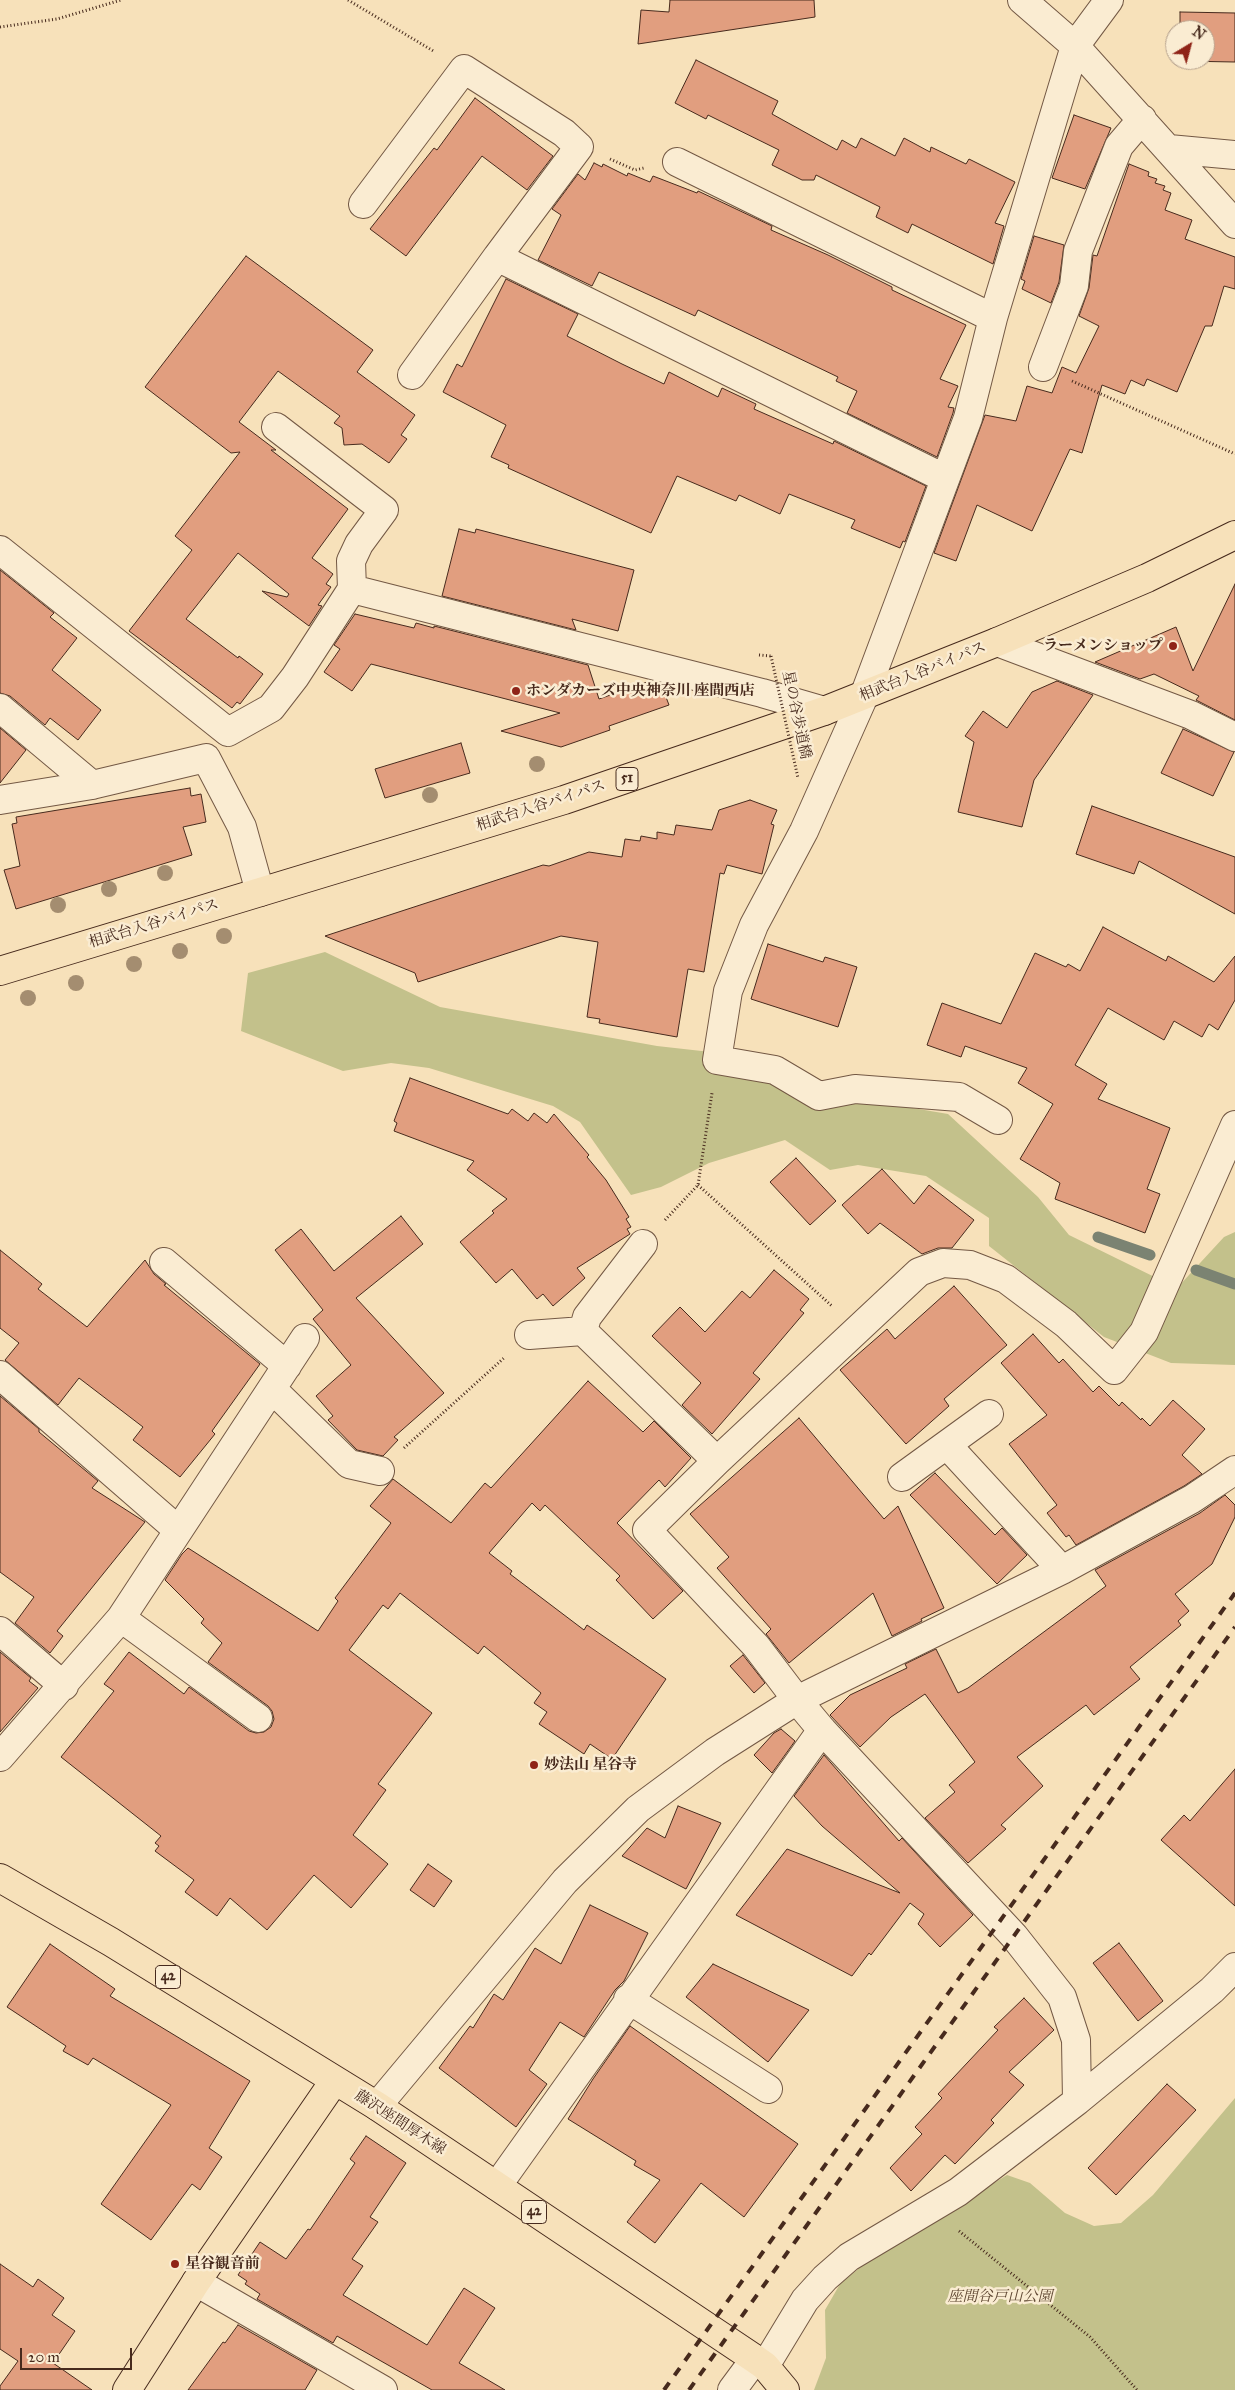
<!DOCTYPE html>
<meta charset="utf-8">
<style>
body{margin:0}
#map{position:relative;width:1235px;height:2390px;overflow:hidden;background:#f7e1ba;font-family:"IM FELL Great Primer",serif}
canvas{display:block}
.north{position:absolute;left:1165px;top:20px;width:50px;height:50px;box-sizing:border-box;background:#faecd2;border:1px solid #b29e8a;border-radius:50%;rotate:37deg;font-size:14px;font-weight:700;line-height:20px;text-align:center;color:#472a1d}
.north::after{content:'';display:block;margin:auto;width:18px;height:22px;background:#8f2418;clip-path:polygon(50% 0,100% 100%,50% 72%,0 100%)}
.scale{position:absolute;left:20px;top:2348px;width:112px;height:22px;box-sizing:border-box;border:2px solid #472a1d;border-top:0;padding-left:6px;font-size:15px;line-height:18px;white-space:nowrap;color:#472a1d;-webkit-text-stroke:4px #faecd2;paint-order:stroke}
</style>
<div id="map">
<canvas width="1235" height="2390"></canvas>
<div class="north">N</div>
<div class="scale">20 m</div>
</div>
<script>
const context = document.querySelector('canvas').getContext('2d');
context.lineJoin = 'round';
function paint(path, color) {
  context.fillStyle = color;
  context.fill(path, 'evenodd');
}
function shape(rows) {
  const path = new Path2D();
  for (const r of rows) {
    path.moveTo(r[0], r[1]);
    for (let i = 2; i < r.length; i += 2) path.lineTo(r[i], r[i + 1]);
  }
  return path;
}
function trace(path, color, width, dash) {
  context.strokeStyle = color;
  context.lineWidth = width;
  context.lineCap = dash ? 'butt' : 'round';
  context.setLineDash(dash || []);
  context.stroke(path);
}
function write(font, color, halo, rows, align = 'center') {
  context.font = font + ' "IM FELL Great Primer","Noto Serif JP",serif';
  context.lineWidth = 5;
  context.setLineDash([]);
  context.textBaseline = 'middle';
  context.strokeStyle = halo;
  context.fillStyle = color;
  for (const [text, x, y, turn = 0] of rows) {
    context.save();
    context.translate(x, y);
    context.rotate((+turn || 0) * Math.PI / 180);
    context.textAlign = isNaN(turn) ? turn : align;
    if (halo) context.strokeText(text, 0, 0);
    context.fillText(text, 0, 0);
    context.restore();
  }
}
const green = shape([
 [325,952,440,1007,657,1046,773,1059,830,1094,948,1114,1038,1197,1069,1235,1177,1288,1224,1237,1235,1232,1235,1365,1171,1363,1104,1337,989,1246,989,1218,926,1176,858,1165,830,1170,785,1140,709,1163,661,1187,631,1195,580,1122,553,1106,429,1068,391,1063,343,1071,241,1031,248,973],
 [1235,2098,1235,2390,814,2390,826,2358,825,2310,840,2284,868,2261,1007,2175,1030,2183,1065,2213,1094,2226,1121,2223,1153,2195]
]);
const stream = shape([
 [1098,1237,1150,1255],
 [1196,1270,1235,1284]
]);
const building = shape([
 [670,0,814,0,815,17,638,44,641,10,669,12,670,0],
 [1180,12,1235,13,1235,62,1180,61,1205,60,1205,30,1180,30,1180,12],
 [696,60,778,101,772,114,837,150,842,140,856,148,861,138,895,156,904,138,930,152,931,147,966,164,969,159,1015,182,995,223,1004,226,993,264,912,224,908,233,876,217,880,207,816,175,814,180,802,180,772,165,779,150,708,115,706,119,675,103,696,60],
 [475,98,553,156,527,190,482,156,406,256,370,229,434,148,437,150,475,98],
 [1074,115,1111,128,1085,189,1052,178,1074,115],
 [594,163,602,167,603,164,627,176,628,173,650,182,653,176,697,193,698,191,772,226,771,230,828,255,892,287,892,290,966,325,940,379,958,386,948,407,954,408,953,413,937,457,847,413,857,391,836,381,838,377,698,310,695,316,599,272,592,286,538,260,561,215,552,209,578,174,585,180,594,163],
 [1129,164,1149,172,1148,176,1157,179,1155,183,1165,186,1163,190,1171,193,1165,210,1192,220,1185,239,1235,257,1235,289,1224,286,1212,326,1205,326,1177,392,1147,379,1144,386,1131,380,1125,394,1102,385,1082,453,1070,449,1032,531,977,505,956,561,934,553,985,415,1016,421,1027,386,1052,393,1062,367,1076,373,1099,326,1079,316,1089,288,1093,255,1097,256,1129,164],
 [1034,236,1064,245,1059,282,1051,303,1022,289,1025,281,1021,279,1034,236],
 [246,256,373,350,357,372,415,415,401,435,407,439,389,463,362,444,344,445,342,428,334,423,340,416,278,371,239,422,276,450,271,450,348,509,312,558,333,574,326,584,331,587,318,605,322,606,309,626,262,591,287,597,289,594,238,553,186,619,238,658,239,656,263,674,240,704,237,702,232,708,129,631,192,550,175,536,240,452,231,453,145,387,246,256],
 [506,279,578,314,567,336,622,364,664,384,669,372,718,397,722,388,756,404,754,409,833,444,834,441,926,486,905,542,903,541,900,548,851,528,855,520,789,494,780,514,739,495,736,501,677,476,651,533,508,468,509,465,491,457,506,425,443,392,457,364,462,367,506,279],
 [459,529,475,533,476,529,634,570,618,631,572,619,576,630,442,596,459,529],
 [0,570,54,613,50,617,77,638,52,670,101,710,78,740,50,718,45,725,10,696,0,693,0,570],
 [1235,584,1235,720,1196,700,1199,696,1154,674,1140,679,1095,662,1176,627,1193,671,1235,584],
 [355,614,414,628,416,623,434,628,434,626,588,665,599,699,650,681,661,684,669,705,609,726,610,730,561,747,501,731,560,713,371,664,352,691,324,672,340,649,334,645,355,614],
 [1057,681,1093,695,1034,780,1022,827,958,812,974,742,965,736,983,711,1007,728,1032,692,1057,681],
 [0,728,26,750,0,783,0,728],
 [1183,729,1234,752,1213,796,1161,773,1183,729],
 [461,743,470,773,385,798,375,769,461,743],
 [190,788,191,796,201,794,206,822,183,827,192,855,16,909,4,870,20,866,12,824,17,823,16,817,190,788],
 [750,800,777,810,771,824,774,825,762,874,727,865,724,874,720,873,704,972,688,969,677,1037,599,1023,600,1019,587,1017,598,942,561,936,418,982,415,973,325,936,543,865,549,866,589,852,622,857,625,839,640,841,641,836,657,839,657,832,674,835,676,825,712,830,719,810,750,800],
 [1092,806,1235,857,1235,914,1139,861,1134,874,1076,854,1092,806],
 [1103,927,1166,961,1168,956,1214,982,1235,956,1235,1000,1218,1030,1209,1024,1202,1037,1174,1021,1164,1040,1108,1008,1075,1065,1107,1084,1098,1099,1170,1128,1147,1189,1160,1194,1145,1233,1055,1199,1060,1183,1020,1159,1053,1104,1018,1083,1027,1068,965,1046,961,1057,927,1045,942,1003,1001,1024,1035,953,1066,967,1068,964,1080,971,1103,927],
 [768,944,823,962,825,957,857,967,838,1027,751,999,768,944],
 [410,1078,508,1114,512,1109,528,1121,534,1113,547,1123,554,1114,589,1155,587,1157,606,1180,629,1217,626,1219,631,1227,627,1229,630,1234,577,1268,585,1278,553,1306,543,1294,537,1299,512,1269,496,1283,460,1242,494,1213,492,1211,507,1199,467,1170,474,1161,394,1131,397,1123,394,1121,410,1078],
 [796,1158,836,1201,810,1225,770,1182,796,1158],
 [882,1169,914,1204,929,1185,974,1220,952,1248,938,1248,922,1254,880,1223,868,1234,842,1205,882,1169],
 [401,1216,423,1244,356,1298,444,1393,394,1437,398,1440,383,1456,357,1450,328,1420,333,1416,316,1396,351,1365,313,1319,323,1310,275,1250,301,1229,334,1271,401,1216],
 [0,1250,42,1284,38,1289,87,1327,145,1260,154,1274,166,1284,164,1285,260,1364,212,1431,215,1434,180,1477,133,1440,143,1427,79,1378,58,1405,5,1360,19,1343,0,1328,0,1250],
 [774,1270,809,1299,800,1310,804,1313,753,1373,760,1379,712,1434,682,1405,701,1383,652,1336,680,1307,705,1332,742,1291,750,1298,774,1270],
 [954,1286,1007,1345,944,1399,949,1406,906,1444,840,1370,887,1329,895,1339,954,1286],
 [1033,1334,1059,1363,1063,1359,1093,1392,1099,1386,1119,1406,1122,1402,1141,1420,1142,1418,1150,1426,1173,1400,1205,1429,1182,1455,1202,1474,1184,1486,1076,1545,1069,1535,1066,1537,1047,1513,1057,1505,1009,1444,1047,1415,1001,1363,1033,1334],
 [588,1381,643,1432,654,1421,691,1458,665,1487,659,1480,617,1523,683,1591,653,1619,616,1580,620,1576,545,1505,540,1511,532,1503,489,1553,512,1571,510,1574,584,1630,587,1625,666,1679,612,1759,590,1744,584,1754,539,1724,547,1712,534,1703,541,1693,484,1646,478,1654,400,1593,388,1609,383,1605,349,1650,432,1713,378,1784,386,1790,353,1835,388,1864,351,1908,314,1875,267,1930,230,1898,217,1916,185,1892,194,1880,155,1851,159,1846,155,1843,161,1836,61,1757,114,1691,104,1684,129,1652,184,1694,189,1687,249,1731,256,1733,264,1732,271,1727,274,1719,272,1711,268,1706,208,1662,222,1643,201,1623,204,1619,165,1580,182,1554,188,1548,318,1631,338,1601,335,1598,391,1523,370,1506,393,1479,451,1523,485,1483,491,1488,588,1381],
 [0,1396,39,1429,39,1432,98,1481,92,1488,145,1522,57,1631,63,1636,50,1653,15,1623,34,1597,0,1572,0,1396],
 [799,1418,884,1519,898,1506,944,1608,921,1619,922,1621,892,1636,873,1593,789,1663,766,1634,771,1629,717,1568,729,1557,690,1514,799,1418],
 [935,1473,995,1535,1002,1528,1027,1555,997,1584,910,1495,935,1473],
 [1225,1495,1235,1505,1235,1517,1212,1564,1175,1594,1189,1611,1178,1621,1181,1625,1130,1667,1140,1679,1094,1715,1086,1705,1017,1757,1043,1786,1001,1825,1006,1829,968,1863,925,1818,955,1792,949,1785,975,1762,925,1694,891,1717,860,1747,830,1715,850,1695,907,1668,905,1664,936,1649,958,1693,968,1688,1106,1586,1095,1570,1200,1513,1225,1495],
 [0,1652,31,1678,29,1681,38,1688,0,1732,0,1652],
 [743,1655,765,1683,754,1693,730,1666,743,1655],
 [781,1729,795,1741,772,1773,754,1755,774,1733,781,1729],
 [824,1755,899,1841,902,1838,973,1915,940,1947,918,1924,924,1914,910,1903,871,1955,869,1953,852,1976,736,1915,787,1849,900,1893,822,1826,794,1796,824,1755],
 [1235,1769,1235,1906,1161,1840,1184,1815,1190,1821,1235,1769],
 [678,1806,721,1823,686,1889,622,1856,647,1828,665,1838,678,1806],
 [428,1864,452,1881,434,1907,410,1890,428,1864],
 [590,1905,648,1933,624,1981,615,1990,584,2037,560,2022,529,2070,547,2084,516,2127,439,2068,470,2026,473,2028,494,1994,503,2000,535,1948,561,1964,590,1905],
 [1119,1943,1163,2001,1138,2021,1093,1963,1119,1943],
 [50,1944,115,1989,110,1996,250,2081,209,2148,222,2157,200,2190,192,2184,151,2240,101,2204,171,2105,93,2058,88,2065,63,2051,66,2046,7,2007,50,1944],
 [713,1964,809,2010,768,2062,686,1997,713,1964],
 [1024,1998,1054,2030,1009,2072,1024,2085,991,2120,994,2123,955,2164,945,2155,911,2191,890,2168,922,2134,915,2127,942,2098,938,2094,998,2030,994,2027,1024,1998],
 [630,2026,798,2144,744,2217,701,2183,655,2243,627,2222,660,2180,634,2165,636,2161,568,2119,593,2079,630,2026],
 [1167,2084,1196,2110,1116,2195,1088,2168,1167,2084],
 [366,2136,406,2163,370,2217,378,2222,352,2259,363,2266,343,2295,427,2345,464,2288,495,2308,459,2363,505,2390,432,2390,337,2336,333,2343,257,2299,260,2294,245,2284,247,2281,238,2275,260,2242,286,2259,308,2229,310,2230,355,2163,350,2159,366,2136],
 [0,2264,33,2287,38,2279,64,2298,52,2315,75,2331,53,2363,92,2390,0,2390,0,2386,18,2361,0,2349,0,2264],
 [238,2325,317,2370,305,2390,188,2390,223,2342,225,2343,238,2325]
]);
const path = shape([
 [348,0,435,52],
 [0,27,57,19,121,0],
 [610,159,635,170,644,168],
 [1072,381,1235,454],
 [759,655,771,656],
 [698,1185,833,1307],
 [665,1220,698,1185,712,1093],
 [404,1448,505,1357],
 [959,2231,1090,2337,1137,2390]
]);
const minor = shape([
 [1022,0,1075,46,1235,224],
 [1169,149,1235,155],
 [677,162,993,318],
 [363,204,464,69,564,133,579,147,497,257,944,478],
 [1043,367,1074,286,1078,251,1119,146,1142,119],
 [412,375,497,257],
 [276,427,384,510,359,544,351,561,352,589],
 [0,550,228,732,271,708,295,677,352,589,762,693,824,711],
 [997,642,1191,715,1235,737],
 [0,708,92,785],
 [0,800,92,785,206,758,242,827,260,892],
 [998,1120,959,1097,855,1089,819,1096,775,1070,717,1060,728,991,754,925,804,831,864,696,968,418,993,318,1075,46,1109,0],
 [643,1244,587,1317,583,1331,717,1461],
 [164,1262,287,1366],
 [529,1335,583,1331],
 [0,1375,178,1530],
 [272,1389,349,1464,380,1471],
 [947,1445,1062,1570],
 [902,1477,989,1414],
 [121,1618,258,1718],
 [0,1631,64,1686],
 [0,1757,121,1618,305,1338],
 [628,1999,768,2089],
 [1077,2101,1076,2040,1062,1997,1014,1936,822,1730,797,1700,756,1646,647,1530,717,1461,919,1272,943,1263,970,1265,1006,1279,1066,1324,1114,1370,1144,1332,1235,1125],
 [377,2106,565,1881,638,1809,715,1752,797,1700,1062,1570,1192,1499,1235,1470],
 [497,2186,822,1730],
 [196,2282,383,2390],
 [765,2366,805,2300,825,2278,849,2257,958,2192,1077,2101,1212,1990,1235,1967],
 [732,2390,755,2359]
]);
const major = shape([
 [0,971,564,800,824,711,997,642,1147,578,1235,535],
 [0,1878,111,1942,377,2106,755,2359,765,2366,785,2390],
 [127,2390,196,2282,335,2080]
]);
const rail = shape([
 [664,2390,1235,1593],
 [689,2390,1235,1627]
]);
const pathBridge = shape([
 [771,656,798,778]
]);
const trees = [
 [537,764],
 [430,795],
 [165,873],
 [109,889],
 [58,905],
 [224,936],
 [180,951],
 [134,964],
 [76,983],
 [28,998]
];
const markers = [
 [1173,646,5,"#8f2418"],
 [516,691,5,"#8f2418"],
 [534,1765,5,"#8f2418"],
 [175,2264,5,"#8f2418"]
];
const shields = [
 [627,779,22],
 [168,1977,25],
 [534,2212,25]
];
const shieldNames = [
 ["51",627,779],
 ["42",168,1977],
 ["42",534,2212]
];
const poiNames = [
 ["ラーメンショップ",1163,646,"right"],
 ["ホンダカーズ中央神奈川 座間西店",526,691],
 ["妙法山 星谷寺",544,1765],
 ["星谷観音前",185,2264]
];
const streetNames = [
 ["相武台入谷バイパス",923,672,-22],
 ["星の谷歩道橋",796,715,78],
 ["相武台入谷バイパス",541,806,-18],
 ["相武台入谷バイパス",154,924,-17],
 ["藤沢座間厚木線",400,2123,33]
];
const parkNames = [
 ["座間谷戸山公園",1000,2297]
];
paint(green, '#c3c18b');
trace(stream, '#7b8372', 11);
paint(building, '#e19e7f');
trace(building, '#472a1d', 1);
trace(minor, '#735844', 30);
trace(major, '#472a1d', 30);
trace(path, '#472a1d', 3, [1, 2.5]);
trace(minor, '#faecd2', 28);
trace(major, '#f7e1ba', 28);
trace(rail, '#472a1d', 4, [9, 9]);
trace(pathBridge, '#472a1d', 3, [1, 2.5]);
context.fillStyle = '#a48d70';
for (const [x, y] of trees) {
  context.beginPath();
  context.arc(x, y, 8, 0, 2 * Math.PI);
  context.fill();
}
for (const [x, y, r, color] of markers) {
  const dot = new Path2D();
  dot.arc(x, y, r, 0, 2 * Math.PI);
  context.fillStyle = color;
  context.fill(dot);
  trace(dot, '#faecd2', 2);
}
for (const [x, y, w] of shields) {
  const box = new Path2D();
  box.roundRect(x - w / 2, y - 11.5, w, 23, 4);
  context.fillStyle = '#faecd2';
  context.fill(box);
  trace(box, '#472a1d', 1);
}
write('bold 14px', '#472a1d', null, shieldNames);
write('bold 15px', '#472a1d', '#faecd2', poiNames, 'left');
write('15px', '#472a1d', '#faecd2', streetNames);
write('italic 15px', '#604833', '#faecd2', parkNames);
</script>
